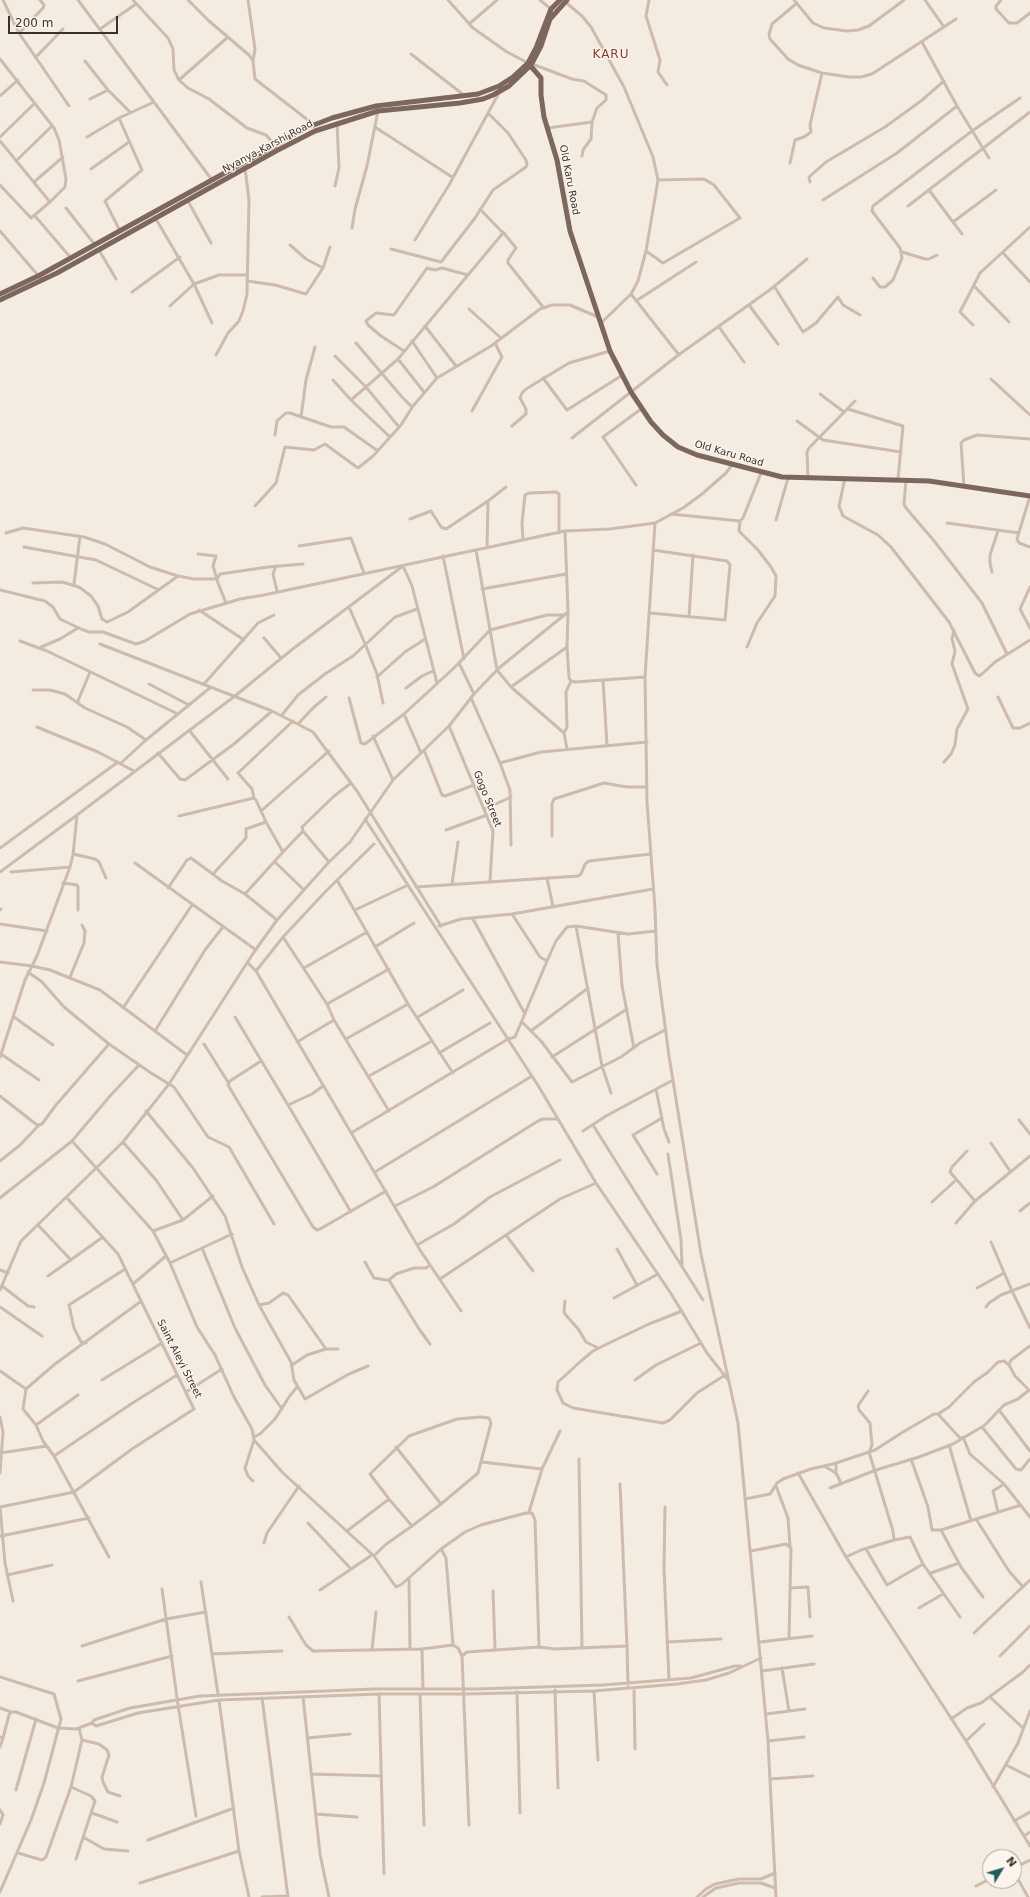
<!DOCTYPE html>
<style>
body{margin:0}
#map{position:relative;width:1030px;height:1897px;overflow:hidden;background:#f4ebe1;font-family:"DejaVu Sans",sans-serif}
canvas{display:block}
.north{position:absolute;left:982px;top:1849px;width:40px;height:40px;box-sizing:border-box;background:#fbf5ee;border:1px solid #aea6a0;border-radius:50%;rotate:52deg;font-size:11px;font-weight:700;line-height:16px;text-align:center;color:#3b302b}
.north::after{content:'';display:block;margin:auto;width:14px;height:18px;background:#1f5a5e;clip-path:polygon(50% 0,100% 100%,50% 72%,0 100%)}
.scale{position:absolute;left:8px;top:16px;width:110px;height:18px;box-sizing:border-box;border:2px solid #3b302b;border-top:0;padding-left:5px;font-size:12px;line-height:14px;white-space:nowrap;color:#3b302b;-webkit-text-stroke:3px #fbf5ee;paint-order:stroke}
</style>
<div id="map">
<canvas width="1030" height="1897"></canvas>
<div class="north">N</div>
<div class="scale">200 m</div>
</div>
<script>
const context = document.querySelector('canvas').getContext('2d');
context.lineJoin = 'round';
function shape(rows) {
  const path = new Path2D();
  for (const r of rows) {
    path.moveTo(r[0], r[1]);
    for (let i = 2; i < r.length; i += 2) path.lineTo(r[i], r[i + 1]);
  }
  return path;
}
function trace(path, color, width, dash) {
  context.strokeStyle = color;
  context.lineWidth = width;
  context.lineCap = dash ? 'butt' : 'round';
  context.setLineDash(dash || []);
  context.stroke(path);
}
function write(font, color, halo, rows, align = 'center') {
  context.font = font + ' "DejaVu Sans",sans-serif';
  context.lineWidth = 3;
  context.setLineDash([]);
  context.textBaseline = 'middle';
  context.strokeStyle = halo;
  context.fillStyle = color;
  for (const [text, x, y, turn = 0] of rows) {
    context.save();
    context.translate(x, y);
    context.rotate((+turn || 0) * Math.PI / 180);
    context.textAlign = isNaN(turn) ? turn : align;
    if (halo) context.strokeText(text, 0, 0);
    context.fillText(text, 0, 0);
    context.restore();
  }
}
const street = shape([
 [3,0,19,33,69,106],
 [78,0,212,180],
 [133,0,168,38,173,49,174,70,179,80,188,88,209,99,247,128,266,135,275,145,276,151],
 [188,0,209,21,249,55,253,61,255,79,313,124],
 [248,0,255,49,253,61],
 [448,0,473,28,507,52,528,63],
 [540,0,551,9],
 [563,0,582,16,591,27,624,87,653,157,658,180,646,251,638,281,631,294,601,323],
 [649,0,646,16,660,60,658,72,667,85],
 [794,0,813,23,824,28,847,31,858,30,869,26,904,0],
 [925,0,944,27],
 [1001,0,996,6,996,9,1009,23,1017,23,1030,13],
 [797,3,772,24,769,34,770,39,788,59,798,65,822,73,849,77,861,77,872,74,956,19],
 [469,24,497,0],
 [100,29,136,4],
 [19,33,43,8,44,5,40,0],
 [922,42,957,106,989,158],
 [411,54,465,96],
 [36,57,63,29],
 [0,59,54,128,59,140,66,179,65,187,50,202,31,218,0,185],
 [85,61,108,90],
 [532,64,572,79,584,81,606,95,606,100,597,108,592,122,591,139,583,150,582,156],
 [179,80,228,37],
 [0,96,18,80],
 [90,99,108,90,130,112],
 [119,118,142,170,105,201,120,231],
 [375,127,452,177],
 [548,128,592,122],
 [0,137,35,103],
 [87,137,119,118,154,102],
 [0,141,50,202],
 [16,161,52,126],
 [790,163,795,140,804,137,811,132,810,125,822,73],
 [91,169,129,142],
 [34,182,63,157],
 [810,182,809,177,826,162,885,127,921,101,944,81],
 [335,186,339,168,337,123],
 [929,190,953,222,996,190],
 [823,200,897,153,957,106],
 [188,201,211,243],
 [908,206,1030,112],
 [66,208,95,245],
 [35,216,71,258],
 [156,219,194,284,212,323],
 [953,222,962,234],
 [352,228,355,209,367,166,378,111],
 [0,231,42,280],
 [503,232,516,248,508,260,508,263,543,307],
 [415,240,449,185,500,91],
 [290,245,306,259,323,268],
 [391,249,441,262,475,218,493,190,526,167,527,164,526,160,508,133,488,113],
 [99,250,116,279],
 [646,251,663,263,740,218,714,185,704,179,658,180],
 [902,252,925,259,929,259,937,255],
 [1003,253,1030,282],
 [873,278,880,287,885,287,893,280,902,258,900,248,872,211,873,206,972,131,1020,98],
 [247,281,275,285,306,294,323,268,330,247],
 [774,286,803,332,816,323,838,297,843,305,860,315],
 [974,286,1009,322],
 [132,292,180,257],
 [631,294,679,355],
 [636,301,696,262],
 [749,305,778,344],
 [170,306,194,284,219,275,247,275],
 [469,309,501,338],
 [973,325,960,312,977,279,980,273,1030,227],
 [425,326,456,366],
 [719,327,744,362],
 [412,341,437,378],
 [356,343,402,397,412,407],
 [404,351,381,336,368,325,366,321,376,313,394,315,427,268,435,270,442,268,468,275],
 [216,355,228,333,239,321,243,311,247,294,249,200,245,168],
 [335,356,366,387,399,427],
 [398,359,424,392],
 [543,378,567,410,621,376],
 [991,379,1030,415],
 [333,380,351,400,390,437],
 [820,394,844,412],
 [351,400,398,359,503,233,480,209],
 [848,409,903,426,898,479],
 [472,411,502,357,495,343],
 [301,417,306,380,315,347],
 [797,421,823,440,901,452],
 [512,426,526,414,526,409,520,398,522,393,526,389,569,363,610,351],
 [275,435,277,421,286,413,290,413,331,427,344,427,378,451],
 [572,438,677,356,771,289,807,259],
 [732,465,726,473,702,494,683,508,655,523,645,677,647,802,655,909,657,965,669,1056,701,1254,738,1423,768,1741,776,1897],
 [808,478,807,452,809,448,855,401],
 [845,478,839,506,843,516,878,535,891,547,949,622,975,673,979,676,982,674,995,662,1030,640],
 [906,480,904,504,906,508,935,542,982,603,1007,654],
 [636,485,603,437,641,409],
 [964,486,961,443,964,440,977,435,1030,439],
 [1030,496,1017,539,1019,543,1030,547],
 [255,506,276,483,285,447,314,450,325,444,358,468,373,456,401,425,413,406,437,378,491,346,540,309,552,305,570,305,598,317],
 [671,514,740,521,743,518,761,473],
 [410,519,431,511,441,527,446,529,488,501],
 [776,520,788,478],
 [740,521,739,531,758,550,771,567,776,576,775,596,757,623,747,647],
 [947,523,1019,533],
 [6,533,23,528,84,537,105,544,150,567,178,576,194,579,217,579,213,566,216,556,198,554],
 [523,540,522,523,525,495,529,493,556,492,559,494,559,533],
 [299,546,351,538,364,573],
 [24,547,96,560,159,590],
 [487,548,488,501,506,487],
 [476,550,497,670,511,687,564,733],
 [443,556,464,659],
 [276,566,273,574,277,591],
 [992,572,990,563,990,555,998,531],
 [33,583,62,582,79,587,91,596,98,606,102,619,107,622,128,612,178,576],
 [74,584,80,536],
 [1030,587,1020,609,1030,628],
 [482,589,566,574],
 [0,590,45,601,53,607,60,619,81,629,89,632,103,632,136,644,145,641,190,614,240,599,264,595,565,531,610,529,655,523],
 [226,603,218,583,217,579,220,574,268,567,303,564],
 [349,607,366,646,377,674,383,703],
 [199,610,244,640],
 [568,613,567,647,569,678,571,681,575,682,645,677],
 [650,613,725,620,730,565,727,561,653,550],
 [689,617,693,555],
 [264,638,281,658],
 [20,641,47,651,178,714],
 [100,644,272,711,313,732,357,791,441,926],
 [39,648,60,639,78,628],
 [459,663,474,694],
 [377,677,405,652,425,639],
 [603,680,607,745],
 [149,684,189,705],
 [204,684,258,623,274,615],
 [511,687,567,647],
 [406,688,422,676,433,671],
 [33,690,50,690,65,694,85,708,127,727,146,740,121,763],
 [998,697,1013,728,1020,728,1030,723],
 [349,698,361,743,365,744,404,714,455,667,490,630,547,615,565,615],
 [471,698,500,763,510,790,511,845],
 [78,701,90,672],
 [404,714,421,753],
 [282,715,298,695,325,674,353,656,395,617,417,609],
 [298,724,314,707,326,697],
 [449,726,493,831,490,881],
 [37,727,98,752,134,771],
 [189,730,228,779],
 [373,736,393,780],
 [146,740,211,687],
 [567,749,564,733,567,727,566,692,571,681],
 [424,750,442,795,445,796,474,785],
 [158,753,180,779,185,780,234,744,272,711],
 [944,762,951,754,955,745,957,729,968,709,952,664,955,651,952,639,954,630],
 [500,763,541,752,647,742],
 [485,809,511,797],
 [261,811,329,751],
 [179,816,254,798],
 [365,819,539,1087,596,1183,670,1292,707,1353,729,1381],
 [446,830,487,815],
 [552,836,552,804,554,799,604,783,627,787,647,787],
 [0,848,118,762],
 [283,852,303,831],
 [73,854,95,859,99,862,106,878],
 [275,862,304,890],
 [329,862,303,831,302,827,333,797,351,783],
 [135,863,256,950],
 [0,872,77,815],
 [11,872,70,867],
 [213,874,246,838,246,829,266,822],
 [547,878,553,907],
 [337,880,408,1004,453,1073],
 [63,883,77,885,78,887,78,910],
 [452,884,458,842],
 [416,887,578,876,581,874,585,864,589,861,651,854],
 [168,888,187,860,191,858,222,881,245,894,277,920],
 [245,894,283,852,266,822,256,800,254,798,252,789,238,773,293,721],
 [0,910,1,909],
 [355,910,408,885],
 [512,914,540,957,547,961,556,941,567,927,576,926,628,934,656,931],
 [473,919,525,1014],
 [0,924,47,931],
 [439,926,461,919,512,914,653,889],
 [576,926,602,1066,611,1093],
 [618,933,622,986,634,1048],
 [283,937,327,1004,334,1020,389,1111],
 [375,947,414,923],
 [0,962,32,966,50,970,100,990,187,1055],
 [248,963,256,971,420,1250,461,1311],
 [304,968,367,932],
 [256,971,283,937,326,891,374,844],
 [28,972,42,982,64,1007,109,1044,151,1073,174,1087,208,1137,229,1147,274,1224],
 [70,977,84,943,85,931,82,925],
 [327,1004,389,969],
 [123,1008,192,905],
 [14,1017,53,1045],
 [235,1017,288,1105,312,1094,323,1086],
 [418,1017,463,990],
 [522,1022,541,1041,572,1082,621,1057,640,1043,665,1030],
 [155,1031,205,950,223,927],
 [531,1031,588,988],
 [346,1039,408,1004],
 [297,1042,334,1020],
 [204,1044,228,1082],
 [439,1053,490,1023],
 [1,1054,39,1080],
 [0,1057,25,980,37,956,70,867,73,855,77,815,235,696,294,648,403,566,412,586,437,683],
 [552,1057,627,1009],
 [261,1061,230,1081,228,1085,313,1227,317,1230,320,1229,386,1191],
 [369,1076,432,1041],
 [656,1089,664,1129,669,1142],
 [0,1096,37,1125,42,1124,56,1105,109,1044],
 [288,1105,351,1212],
 [146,1111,193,1168,225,1216,242,1267,259,1305,291,1362,294,1380,305,1399,349,1374,368,1366],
 [1019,1120,1030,1134],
 [593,1125,703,1300],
 [583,1131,606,1116,673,1080],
 [351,1133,508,1039,515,1037,547,961],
 [72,1141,153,1231,170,1263,197,1327,215,1355,234,1397,252,1429,254,1440,245,1468,248,1476,253,1481],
 [123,1142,156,1180,183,1220],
 [991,1143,1010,1171],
 [967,1151,952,1167,950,1172,975,1201],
 [668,1154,681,1240,682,1265],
 [0,1161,20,1145,39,1125],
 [375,1172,532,1076],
 [657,1174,633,1135,662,1118],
 [0,1198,72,1141,110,1096,139,1065],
 [932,1202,956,1180],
 [395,1206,433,1187,538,1121,543,1119,558,1119],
 [1020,1211,1030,1203],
 [956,1223,975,1201,1030,1156],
 [38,1225,71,1260],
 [153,1231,183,1220,213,1196],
 [506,1235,533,1271],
 [991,1242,1012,1291,1030,1328],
 [417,1245,454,1224,490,1197,560,1160],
 [202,1248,235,1328,265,1385,282,1409],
 [617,1249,637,1285],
 [365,1262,374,1278,386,1280,389,1280,396,1274,414,1268,426,1268,430,1265],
 [170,1263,232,1234],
 [0,1270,8,1273],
 [48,1276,103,1237],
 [440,1279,560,1199,596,1183],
 [389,1280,419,1329,430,1344],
 [133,1284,166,1256],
 [2,1286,28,1306,34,1307],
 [977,1288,1004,1273],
 [0,1290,21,1241,123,1142,169,1084,254,952,277,920,329,862,350,842,393,780,449,726,474,694,499,668,568,612,565,531],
 [614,1298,658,1274],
 [565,1301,564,1311,565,1314,579,1330,586,1342,598,1348],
 [259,1305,269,1303,283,1293,288,1295,326,1349],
 [0,1307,42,1336],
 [986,1307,989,1303,1001,1295,1030,1284],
 [682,1311,649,1324,607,1344,593,1351,581,1361,558,1382,557,1390,563,1403,573,1408,663,1423,670,1420,697,1393,725,1375],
 [86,1343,81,1342,74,1328,69,1305,125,1269],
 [1030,1346,1011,1360,1009,1365,1015,1376,1030,1391],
 [292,1365,307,1355,326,1349,338,1349],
 [0,1371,26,1389,23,1409,36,1425,43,1441,54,1456,109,1557],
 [102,1380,162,1343],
 [635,1380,656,1365,701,1343],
 [26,1389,55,1364,140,1302],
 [186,1392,222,1369],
 [999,1410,1030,1451],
 [938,1414,949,1407,974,1382,988,1372,998,1362,1004,1361,1009,1365],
 [36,1425,78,1395],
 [982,1427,1016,1469,1021,1470,1030,1459],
 [254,1437,260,1434,275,1419,289,1397,297,1387],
 [963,1437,970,1454,1004,1484,1030,1517],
 [254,1440,283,1473,374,1556,396,1587,402,1584,441,1549,465,1532,481,1525,526,1513,532,1513,535,1520,539,1647,555,1649,627,1646,628,1685],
 [949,1445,971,1521],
 [396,1447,441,1504,412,1526],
 [0,1453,47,1446],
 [54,1456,131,1404,177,1375],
 [579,1459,582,1648],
 [911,1459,928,1507,932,1530,941,1530,1021,1505],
 [482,1462,542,1469],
 [836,1463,836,1473,841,1483],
 [824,1466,836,1473],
 [0,1473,3,1432,0,1417],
 [798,1473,846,1557,966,1741,1030,1846],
 [620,1484,627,1646],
 [776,1486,788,1518,790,1546],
 [830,1488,876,1470,919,1457,953,1444,985,1425,1004,1405,1018,1399,1029,1390],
 [389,1499,370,1474,409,1436,457,1419,481,1417,489,1418,491,1423,478,1473,441,1504],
 [745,1499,770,1494,777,1483,783,1479,811,1469,833,1464,875,1450,903,1432,934,1414,938,1414,960,1438],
 [0,1507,74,1492,132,1449,194,1409,118,1254,67,1198],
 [0,1507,5,1563,13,1601],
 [665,1507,664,1569,669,1680],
 [529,1512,542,1469,560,1431],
 [998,1512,993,1491,1004,1484],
 [976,1519,1009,1571,1023,1587],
 [308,1523,351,1569],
 [941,1530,961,1567,983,1597],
 [347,1531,389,1499,412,1526,385,1545,374,1556],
 [1,1536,89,1518],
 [894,1540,910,1537,923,1564,960,1617],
 [264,1543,267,1533,299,1486],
 [441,1549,446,1558,453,1645,458,1648,462,1656,469,1825],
 [866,1549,887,1585,923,1564],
 [751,1551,786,1544,791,1548,789,1638],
 [846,1557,861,1550,894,1540,893,1531,869,1452,872,1445,870,1423,859,1410,858,1406,868,1391],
 [931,1573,959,1563],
 [7,1575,52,1565],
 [409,1578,410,1649],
 [201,1582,218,1694],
 [790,1588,808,1587,810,1617],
 [162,1589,178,1705,196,1816],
 [320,1590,372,1555],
 [493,1591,495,1649],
 [919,1608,943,1594],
 [289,1617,306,1645,313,1651,422,1649],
 [974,1633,1030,1580],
 [668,1642,721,1639],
 [760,1642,812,1636],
 [82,1646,166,1619,206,1612],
 [372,1650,376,1612],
 [212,1654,282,1651],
 [462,1656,467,1652,539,1647],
 [1000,1656,1030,1626],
 [782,1668,789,1711],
 [762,1671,814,1664],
 [0,1677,54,1694,61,1719,44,1783,31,1820,0,1892],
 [78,1681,172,1656],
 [634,1688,635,1749],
 [423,1689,422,1649,453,1645],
 [555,1690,558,1788],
 [594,1691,598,1760],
 [517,1692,520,1813],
 [379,1694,384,1874],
 [420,1694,424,1825],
 [303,1697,320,1854,329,1897],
 [990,1697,1023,1728],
 [262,1698,288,1897],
 [0,1708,11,1712],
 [766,1714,805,1709],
 [951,1719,967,1708,981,1703,1023,1672,1030,1665],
 [92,1723,96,1726,138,1713,219,1700,379,1694,465,1694,594,1691,677,1684,706,1680,729,1673,761,1658],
 [0,1737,3,1738,9,1715,11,1712,16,1712,58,1728,76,1729,92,1723,94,1720,130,1708,200,1696,375,1689,477,1689,603,1685,691,1678,735,1666,741,1666],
 [307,1738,350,1734],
 [82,1740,99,1744,107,1750,109,1755,102,1777,103,1782,108,1792,120,1796],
 [768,1741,804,1737],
 [966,1741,984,1724],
 [0,1747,3,1738],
 [1006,1765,1030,1777],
 [311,1774,381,1776],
 [770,1779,813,1776],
 [71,1787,91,1796,95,1801,76,1859],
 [993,1787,1018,1743,1030,1711],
 [16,1790,36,1719],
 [0,1810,3,1815,0,1824],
 [92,1813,117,1822],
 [316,1814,357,1817],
 [1014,1821,1030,1812],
 [1024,1836,1030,1832],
 [83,1837,104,1849,128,1851],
 [148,1840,234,1808],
 [239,1851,249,1897],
 [18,1853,42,1860,46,1857,71,1787,82,1740,79,1728],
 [1014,1868,1030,1860],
 [1014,1872,1028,1897],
 [140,1883,239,1851,219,1700],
 [976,1886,990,1879],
 [262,1897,287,1896],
 [697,1897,706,1889,715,1884,739,1879,761,1879,775,1873],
 [703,1897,716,1888,739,1883,761,1883,775,1888]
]);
const primary = shape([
 [528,63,541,78,541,95,544,117,557,160,570,231,610,351,631,392,651,422,663,435,678,447,697,455,782,477,929,481,1030,496],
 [0,294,40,275,306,128,332,118,376,106,478,94,499,86,513,77,528,63,536,48,551,9,560,0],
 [0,300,57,273,276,151,315,131,378,111,460,103,483,99,493,95,509,86,531,65,541,46,550,19,567,0]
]);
const streetNames = [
 ["Nyanya-Karshi Road",268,147,-28],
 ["Old Karu Road",569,180,79],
 ["Old Karu Road",729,454,16],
 ["Gogo Street",487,799,68],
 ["Saint Aleyi Street",179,1359,63]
];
const quarterNames = [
 ["KARU",611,55]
];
trace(street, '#cdbbac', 3);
trace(primary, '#7d675c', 5);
write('10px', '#3b302b', '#fbf5ee', streetNames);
context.letterSpacing = '1px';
write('12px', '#8c3b22', '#fbf5ee', quarterNames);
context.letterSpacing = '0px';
</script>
